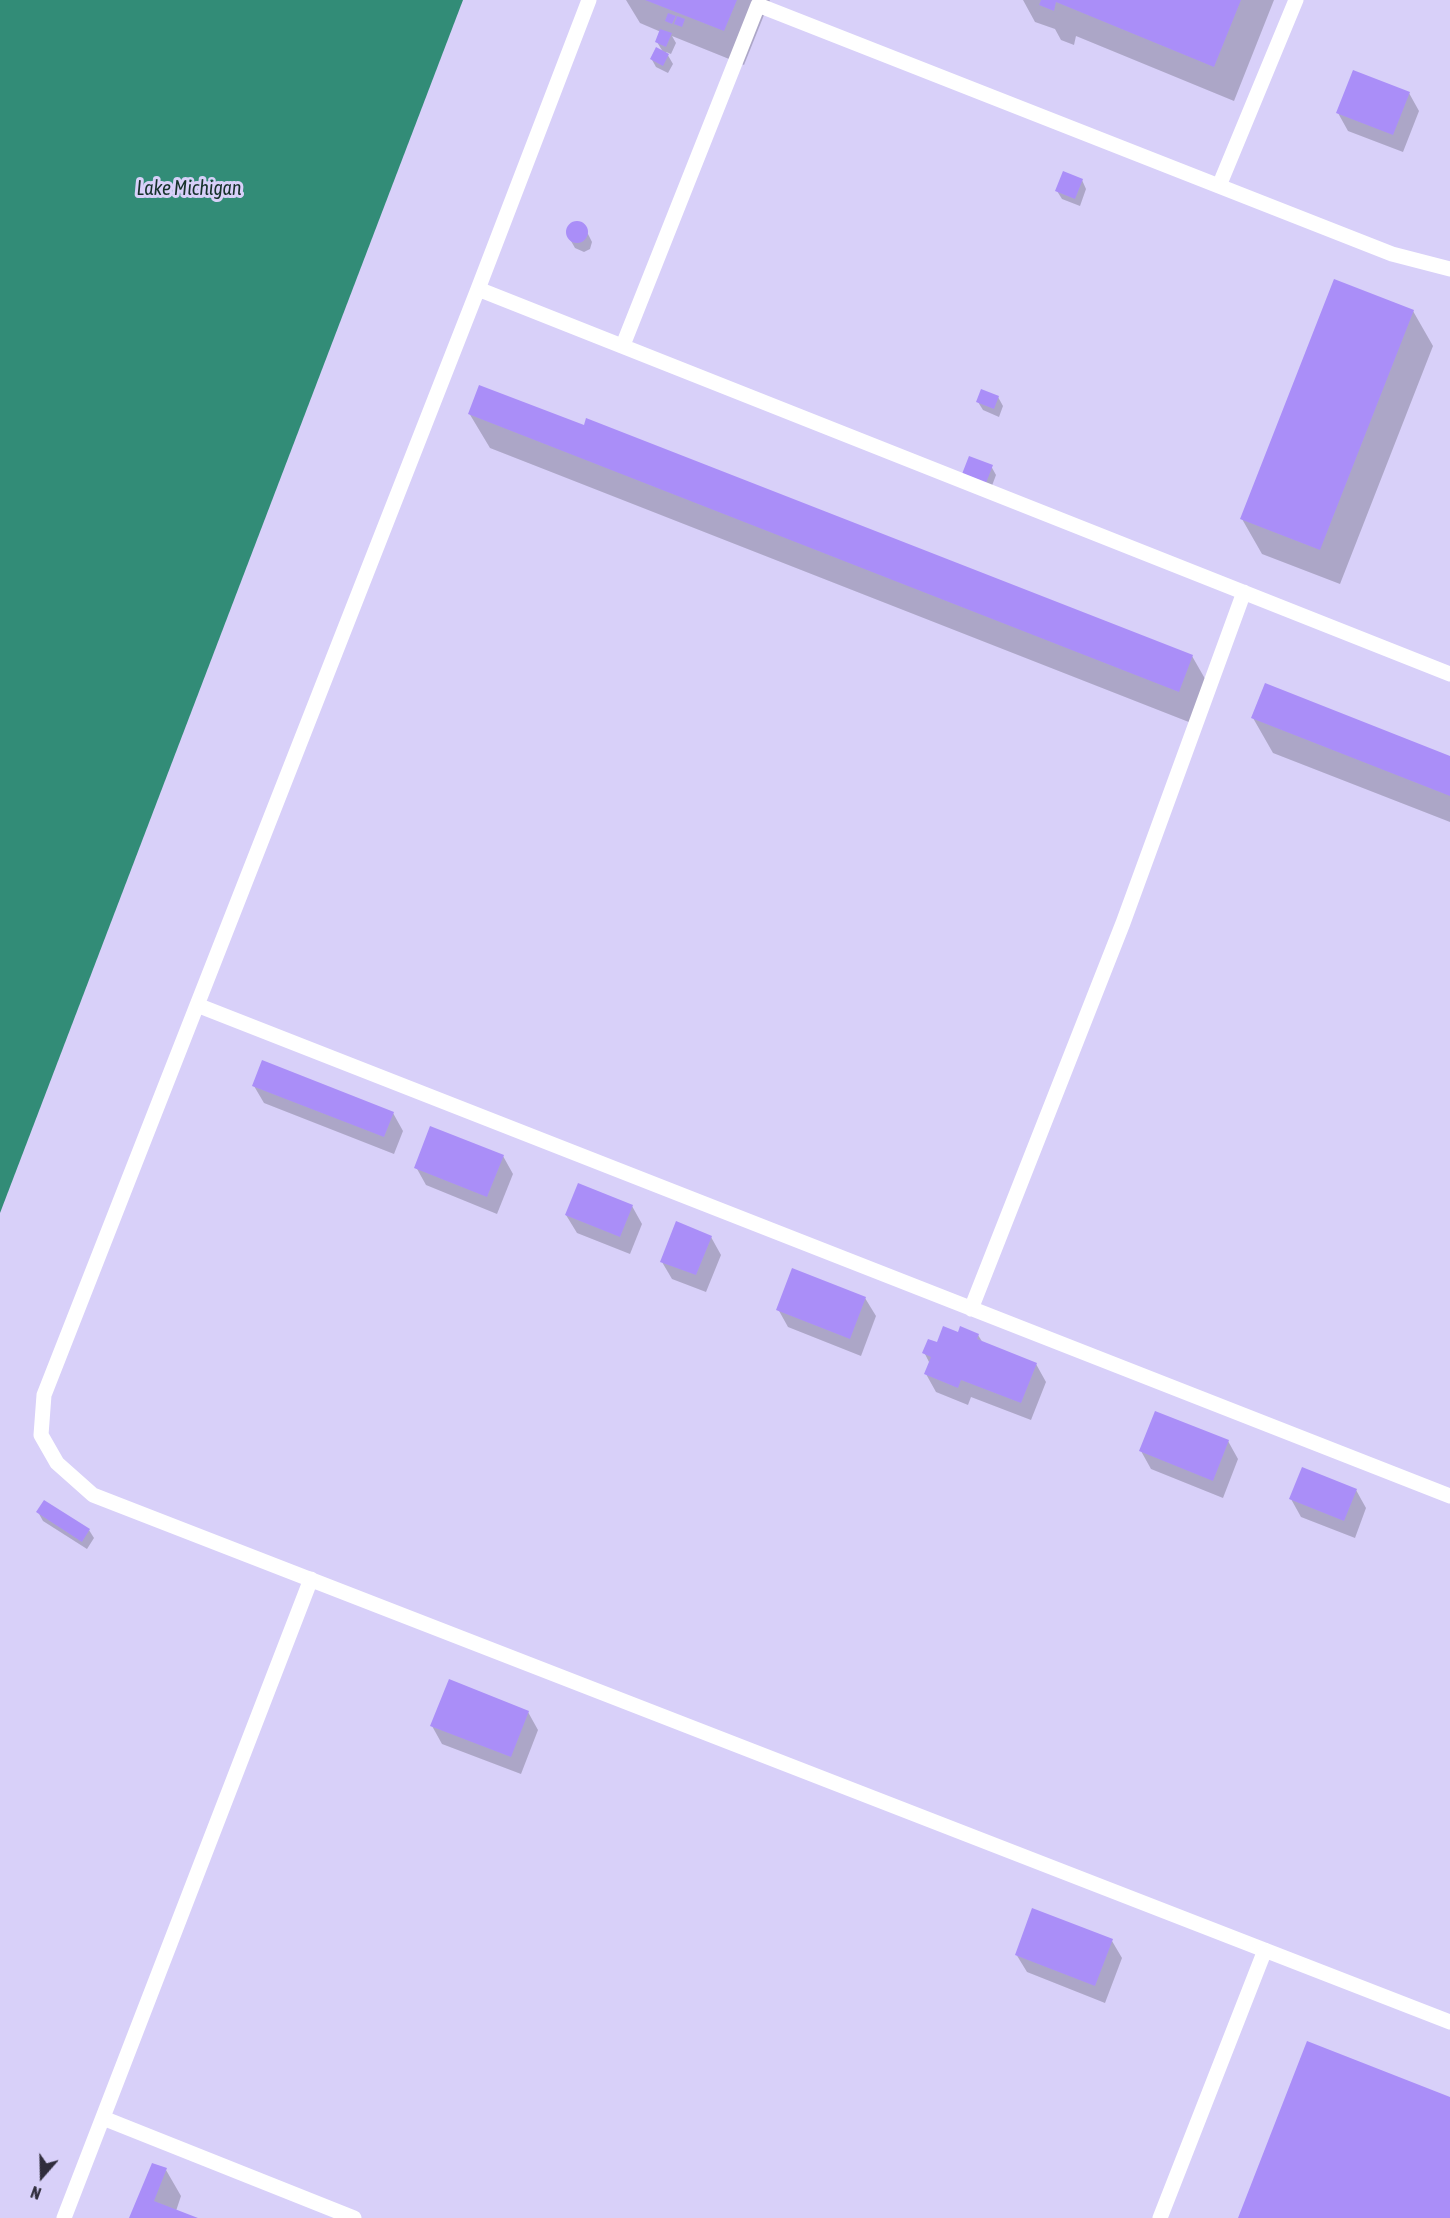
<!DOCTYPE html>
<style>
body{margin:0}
#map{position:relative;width:1450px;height:2218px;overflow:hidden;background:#d8d0f9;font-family:"Asap Condensed",sans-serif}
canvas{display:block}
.north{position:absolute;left:12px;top:2146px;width:60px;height:60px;-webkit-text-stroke:4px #d8d0f9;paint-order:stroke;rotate:200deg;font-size:16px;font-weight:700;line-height:24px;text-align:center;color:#302d3c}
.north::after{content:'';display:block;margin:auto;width:21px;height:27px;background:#302d3c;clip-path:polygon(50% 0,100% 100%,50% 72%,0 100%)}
</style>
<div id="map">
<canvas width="1450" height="2218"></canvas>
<div class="north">N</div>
</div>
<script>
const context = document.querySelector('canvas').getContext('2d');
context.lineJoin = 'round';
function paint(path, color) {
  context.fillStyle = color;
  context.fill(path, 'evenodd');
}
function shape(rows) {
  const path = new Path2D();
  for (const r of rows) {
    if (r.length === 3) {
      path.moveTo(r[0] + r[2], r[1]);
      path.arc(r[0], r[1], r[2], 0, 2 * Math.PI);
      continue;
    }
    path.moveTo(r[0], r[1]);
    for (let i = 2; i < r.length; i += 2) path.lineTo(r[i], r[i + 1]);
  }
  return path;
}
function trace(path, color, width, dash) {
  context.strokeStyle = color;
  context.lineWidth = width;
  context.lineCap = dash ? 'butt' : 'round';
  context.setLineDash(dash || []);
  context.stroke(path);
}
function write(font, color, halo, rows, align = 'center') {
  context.font = font + ' "Asap Condensed",sans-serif';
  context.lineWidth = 6;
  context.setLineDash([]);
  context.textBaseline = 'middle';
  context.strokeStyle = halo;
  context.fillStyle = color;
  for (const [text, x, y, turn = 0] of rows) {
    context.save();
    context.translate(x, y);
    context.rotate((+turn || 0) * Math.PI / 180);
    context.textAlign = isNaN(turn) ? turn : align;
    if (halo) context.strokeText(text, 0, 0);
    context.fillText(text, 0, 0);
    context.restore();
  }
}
const water = shape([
 [0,0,463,0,0,1213]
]);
const shadow = shape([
 [626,0,770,0,744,65,672,36,676,43,671,54,666,52,673,64,668,73,656,67,651,58,663,52,657,42,661,32,640,23],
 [1023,0,1274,0,1234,101,1076,36,1074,45,1061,40,1055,29,1035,22],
 [1409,93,1419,111,1403,152,1348,131,1338,113],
 [1082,180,1086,189,1080,206,1062,199,1057,191],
 [577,222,583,224,592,242,590,249,584,252,575,248,567,234,570,225],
 [1413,311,1433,346,1340,584,1262,554,1242,519],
 [998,397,1003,406,999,417,983,410,978,402],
 [469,413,1192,656,1212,691,1199,726,490,448],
 [991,466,996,475,990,491,969,482],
 [1253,718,1450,757,1450,822,1273,753],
 [254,1086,393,1113,403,1131,394,1154,264,1103],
 [503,1156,513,1174,497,1214,426,1185,416,1167],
 [632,1206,642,1224,630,1254,577,1233,566,1215],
 [711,1237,721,1255,706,1292,672,1279,662,1262],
 [865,1298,876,1316,861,1356,788,1327,778,1309],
 [959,1334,978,1335,983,1343,1036,1364,1046,1382,1031,1420,971,1397,968,1405,936,1392,926,1374,930,1364,924,1352],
 [1228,1441,1238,1459,1223,1498,1151,1469,1141,1451],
 [1356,1490,1366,1508,1355,1538,1301,1517,1291,1499],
 [38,1512,89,1530,94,1538,87,1549,43,1521],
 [528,1712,538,1730,521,1774,442,1744,432,1726],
 [1112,1941,1122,1958,1105,2003,1027,1972,1016,1954],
 [166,2170,181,2196,176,2211,194,2218,132,2218]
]);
const building = shape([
 [645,0,737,0,724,31],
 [1041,0,1241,0,1214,67,1056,2,1054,11,1039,5],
 [668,13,676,16,672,24,665,21],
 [677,16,685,19,682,27,674,24],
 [660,29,672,33,666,47,655,42],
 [656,47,669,54,663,66,650,59],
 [1353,70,1410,92,1393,135,1336,113],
 [1063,171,1083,179,1075,199,1055,191],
 [577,232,11],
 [1334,279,1414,310,1320,550,1240,519],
 [479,385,584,425,586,418,1193,655,1179,692,468,414],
 [981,389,999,396,994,409,976,402],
 [969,456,993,465,986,483,962,474],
 [1265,683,1450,756,1450,796,1251,718],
 [262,1060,394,1112,384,1137,252,1086],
 [430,1126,504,1155,487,1197,414,1168],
 [578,1183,633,1205,620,1237,565,1215],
 [676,1221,712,1236,696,1275,660,1262],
 [792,1268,866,1297,850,1339,776,1310],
 [943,1326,958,1332,960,1326,979,1334,977,1339,1037,1363,1021,1403,961,1380,958,1388,924,1374,931,1357,922,1353,928,1339,937,1342],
 [1155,1411,1229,1440,1213,1481,1139,1451],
 [1302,1467,1357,1489,1344,1521,1289,1499],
 [44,1500,90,1529,82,1542,36,1512],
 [449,1679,529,1711,511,1757,430,1726],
 [1032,1908,1113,1939,1095,1986,1015,1955],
 [1307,2041,1450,2097,1450,2218,1238,2218],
 [152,2163,167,2168,154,2201,198,2218,129,2218]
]);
const service = shape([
 [589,0,478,289,1450,674],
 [1219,186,1296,0],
 [478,289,44,1395,41,1435,57,1463,93,1495,1450,2022],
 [623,345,758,5,1392,254,1450,269],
 [197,1005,1450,1496],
 [971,1309,1123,923,1244,592],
 [103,2118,354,2218],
 [64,2218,311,1579],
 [1160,2218,1265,1950]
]);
const waterNames = [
 ["Lake Michigan",189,189]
];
paint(water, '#328c77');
paint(shadow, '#0003');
paint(building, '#aa8ef8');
trace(service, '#fff', 15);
write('italic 20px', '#16312a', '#d8d0f9', waterNames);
</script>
